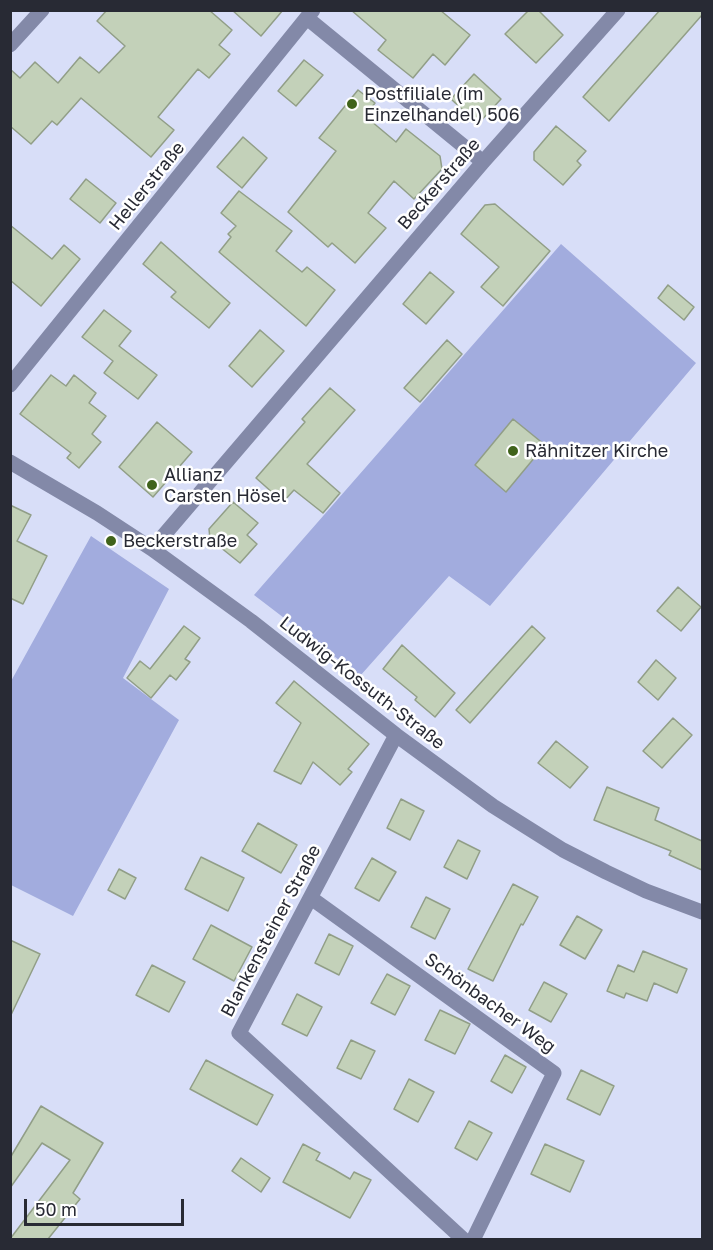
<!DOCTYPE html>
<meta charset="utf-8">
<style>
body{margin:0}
#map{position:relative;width:713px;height:1250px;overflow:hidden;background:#d8def8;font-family:"Golos Text",sans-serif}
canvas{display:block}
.frame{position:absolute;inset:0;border:12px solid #282a34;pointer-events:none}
.scale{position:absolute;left:24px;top:1199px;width:160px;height:27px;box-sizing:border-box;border:3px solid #282a34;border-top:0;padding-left:8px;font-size:18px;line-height:21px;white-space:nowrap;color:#282a34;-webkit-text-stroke:4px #fff;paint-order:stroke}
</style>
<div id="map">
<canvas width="713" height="1250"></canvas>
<div class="frame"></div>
<div class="scale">50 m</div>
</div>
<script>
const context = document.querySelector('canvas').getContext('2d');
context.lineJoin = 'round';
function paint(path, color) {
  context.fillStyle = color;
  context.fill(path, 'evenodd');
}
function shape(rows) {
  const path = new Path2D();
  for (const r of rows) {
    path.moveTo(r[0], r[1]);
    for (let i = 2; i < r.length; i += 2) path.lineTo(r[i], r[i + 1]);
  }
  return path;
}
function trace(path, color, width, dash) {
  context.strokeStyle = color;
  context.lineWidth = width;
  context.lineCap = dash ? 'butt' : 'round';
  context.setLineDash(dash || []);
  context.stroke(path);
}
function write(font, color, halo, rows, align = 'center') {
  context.font = font + ' "Golos Text",sans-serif';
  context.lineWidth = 5;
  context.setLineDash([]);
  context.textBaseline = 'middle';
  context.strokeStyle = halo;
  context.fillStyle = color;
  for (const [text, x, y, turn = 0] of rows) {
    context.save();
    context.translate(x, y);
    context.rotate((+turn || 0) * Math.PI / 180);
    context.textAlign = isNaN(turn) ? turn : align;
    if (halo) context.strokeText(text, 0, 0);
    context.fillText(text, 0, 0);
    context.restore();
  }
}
const green = shape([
 [561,244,696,363,490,606,449,576,360,676,254,595],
 [91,536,169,589,123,678,179,720,73,916,11,885,10,683]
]);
const building = shape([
 [107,10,209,10,232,30,219,45,230,54,209,78,198,69,158,117,174,130,151,157,81,98,57,125,52,121,31,144,10,126,10,69,20,78,35,62,58,83,80,57,99,73,125,46,97,21,107,10],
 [232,10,283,10,261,36,232,10],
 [351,10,440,10,470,35,445,65,433,54,413,78,378,50,386,40,351,10],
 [529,10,538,10,563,35,536,63,505,34,529,10],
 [660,10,702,10,702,15,609,121,583,97,660,10],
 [304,60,323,75,296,106,278,91,304,60],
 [474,74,501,99,478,124,451,99,474,74],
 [358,90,375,103,365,116,396,142,406,129,440,156,442,169,414,199,394,181,368,213,386,228,355,263,332,243,328,247,288,212,336,151,319,138,358,90],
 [556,126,586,151,577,161,581,165,563,185,534,160,534,152,556,126],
 [243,137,267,158,242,188,217,167,243,137],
 [86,179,116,203,100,223,70,199,86,179],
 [239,191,292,231,276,251,302,272,307,267,335,290,306,326,219,252,231,237,228,234,236,226,221,213,239,191],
 [495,204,550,251,503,306,481,287,499,267,461,234,485,205,495,204],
 [10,225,52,259,64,245,80,259,41,306,10,280,10,225],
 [161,242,230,303,209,328,171,297,176,292,143,264,161,242],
 [430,272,454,292,426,324,403,304,430,272],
 [668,285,694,307,684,320,658,298,668,285],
 [104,310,131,331,119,346,157,375,138,399,104,373,113,361,82,337,104,310],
 [260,330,284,351,252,387,229,366,260,330],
 [447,340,462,354,420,402,404,388,447,340],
 [51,375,66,386,74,375,96,393,89,403,106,416,92,434,101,442,79,468,67,458,71,453,20,414,51,375],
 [330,388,355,410,307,464,340,493,323,513,294,490,283,502,256,478,305,422,302,419,330,388],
 [513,419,545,445,506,492,475,465,513,419],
 [157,422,192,452,153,497,119,467,157,422],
 [233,502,258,523,247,535,257,544,240,563,210,539,209,529,233,502],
 [10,505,31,515,17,541,47,556,23,604,10,598,10,505],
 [678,587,701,607,681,631,657,611,678,587],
 [184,626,200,638,185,659,190,662,176,680,170,675,151,698,127,678,140,661,150,669,184,626],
 [532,626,545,638,470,723,456,710,532,626],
 [402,645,455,693,435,717,415,700,417,697,383,669,402,645],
 [656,660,676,678,658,700,638,682,656,660],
 [294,681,369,744,348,769,352,772,340,785,313,762,301,784,274,771,301,723,276,703,294,681],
 [673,718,692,735,662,768,643,751,673,718],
 [556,741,588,767,570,788,538,763,556,741],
 [607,787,659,808,655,820,702,841,702,870,669,855,671,851,594,820,607,787],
 [401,799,424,811,410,840,387,828,401,799],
 [258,823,297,845,281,873,242,851,258,823],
 [458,840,480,851,467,879,444,867,458,840],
 [201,857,244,878,228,911,185,889,201,857],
 [372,858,396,872,379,901,355,888,372,858],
 [119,869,136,878,125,899,108,890,119,869],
 [513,884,538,897,523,925,521,924,493,981,468,969,513,884],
 [426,897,450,909,435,939,411,927,426,897],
 [577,916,602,930,585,959,560,945,577,916],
 [211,925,252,947,234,981,193,959,211,925],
 [329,934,353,946,339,975,315,963,329,934],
 [10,940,40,954,10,1017,10,940],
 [643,951,687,969,677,993,654,983,647,1001,626,993,624,998,607,991,618,965,634,972,643,951],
 [152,965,185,982,169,1012,136,995,152,965],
 [387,974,410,986,395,1015,371,1003,387,974],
 [544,982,567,994,551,1022,529,1010,544,982],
 [297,994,322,1007,307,1036,282,1024,297,994],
 [440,1010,470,1024,455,1054,425,1040,440,1010],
 [351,1040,375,1051,361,1079,337,1068,351,1040],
 [505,1055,526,1067,512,1093,491,1081,505,1055],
 [206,1060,273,1095,257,1125,190,1089,206,1060],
 [581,1070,614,1086,600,1115,567,1099,581,1070],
 [409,1079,434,1092,418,1122,394,1109,409,1079],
 [41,1106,103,1143,73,1193,80,1199,48,1239,10,1239,70,1160,42,1143,10,1188,10,1158,41,1106],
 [469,1121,492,1133,477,1160,455,1148,469,1121],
 [303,1144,320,1153,316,1160,333,1169,350,1179,354,1172,371,1180,350,1218,283,1182,303,1144],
 [545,1144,584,1161,570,1192,531,1174,545,1144],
 [241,1158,270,1178,261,1192,232,1171,241,1158]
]);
const minor = shape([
 [307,18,483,162],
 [10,45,42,10],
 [10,385,313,10],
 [10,462,97,513,152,549,251,621,396,735,493,806,563,850,606,872,646,891,702,912],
 [152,549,483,162,618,10],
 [396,735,239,1033,464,1240],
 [311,898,554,1073,473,1240]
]);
const markers = [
 [352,104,6,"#40631b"],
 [513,451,6,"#40631b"],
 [152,485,6,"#40631b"],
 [111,541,6,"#40631b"]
];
const poiNames = [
 ["Postfiliale (im",364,94],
 ["Einzelhandel) 506",364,115],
 ["Rähnitzer Kirche",525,451],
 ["Allianz",164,475],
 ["Carsten Hösel",164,496],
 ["Beckerstraße",123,541]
];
const streetNames = [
 ["Beckerstraße",439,184,-49],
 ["Hellerstraße",147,186,-51],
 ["Ludwig-Kossuth-Straße",362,683,38],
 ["Blankensteiner Straße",271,931,-62],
 ["Schönbacher Weg",490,1003,36]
];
paint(green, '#a2acde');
paint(building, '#c3d1b9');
trace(building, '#919e87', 1.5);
trace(minor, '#8389a8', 15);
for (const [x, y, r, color] of markers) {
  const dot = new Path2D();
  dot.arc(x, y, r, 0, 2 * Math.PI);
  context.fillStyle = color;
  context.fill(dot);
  trace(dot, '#fff', 2);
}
write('18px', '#282a34', '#fff', poiNames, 'left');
write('18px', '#282a34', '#fff', streetNames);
</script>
